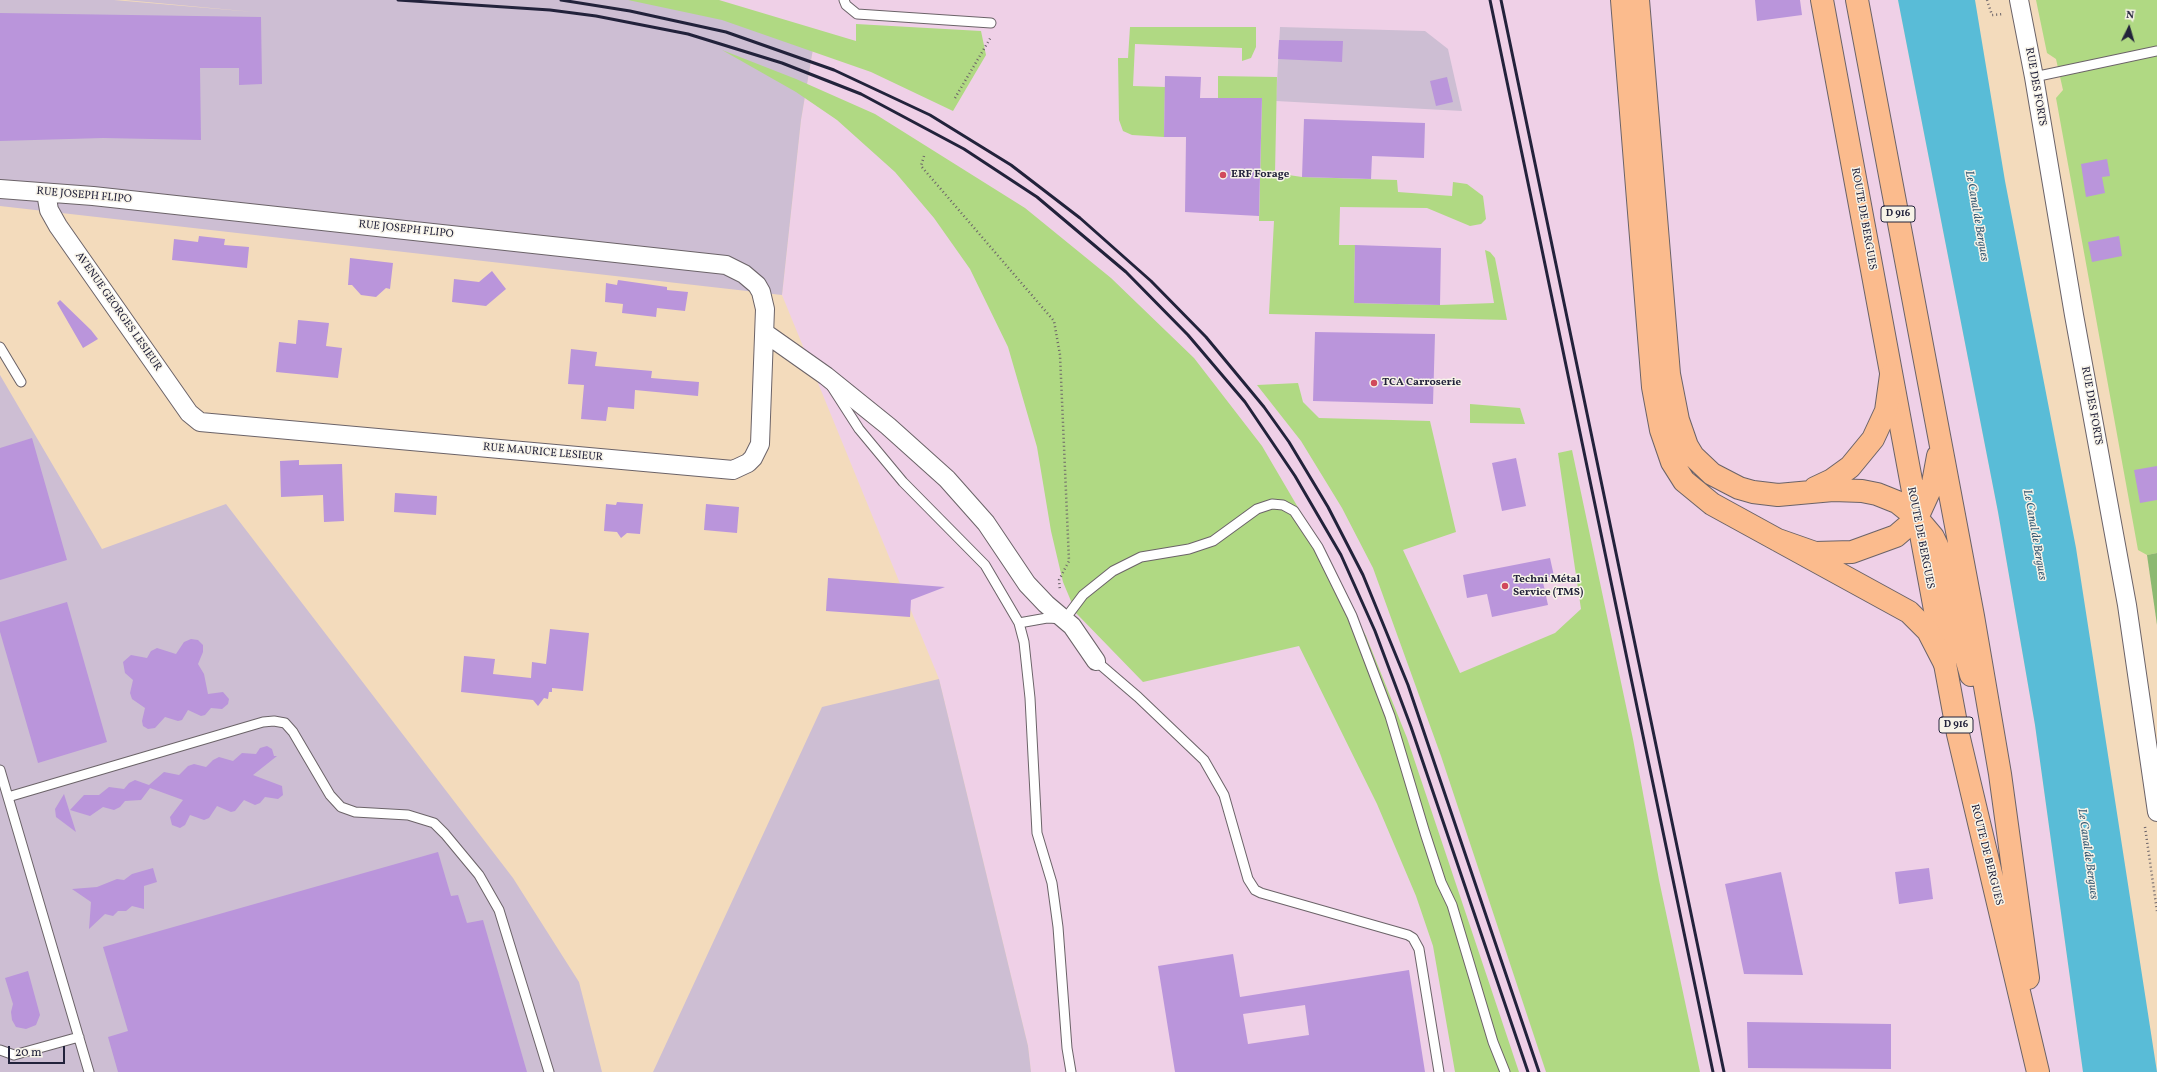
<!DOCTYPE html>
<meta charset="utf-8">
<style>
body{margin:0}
#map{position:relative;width:2157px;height:1072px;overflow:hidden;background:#f3dbbc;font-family:Vollkorn,serif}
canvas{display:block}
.north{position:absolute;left:2109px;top:8px;width:40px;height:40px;-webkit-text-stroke:3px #f7f3e8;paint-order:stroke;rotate:5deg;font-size:11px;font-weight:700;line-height:16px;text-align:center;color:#22223b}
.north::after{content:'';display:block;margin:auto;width:14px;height:18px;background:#22223b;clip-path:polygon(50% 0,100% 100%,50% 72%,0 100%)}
.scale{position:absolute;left:8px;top:1046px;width:57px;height:18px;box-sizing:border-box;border:2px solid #22223b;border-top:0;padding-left:5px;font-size:12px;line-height:14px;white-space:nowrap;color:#22223b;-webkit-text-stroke:3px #f7f3e8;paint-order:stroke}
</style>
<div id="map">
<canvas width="2157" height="1072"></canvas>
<div class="north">N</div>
<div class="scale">20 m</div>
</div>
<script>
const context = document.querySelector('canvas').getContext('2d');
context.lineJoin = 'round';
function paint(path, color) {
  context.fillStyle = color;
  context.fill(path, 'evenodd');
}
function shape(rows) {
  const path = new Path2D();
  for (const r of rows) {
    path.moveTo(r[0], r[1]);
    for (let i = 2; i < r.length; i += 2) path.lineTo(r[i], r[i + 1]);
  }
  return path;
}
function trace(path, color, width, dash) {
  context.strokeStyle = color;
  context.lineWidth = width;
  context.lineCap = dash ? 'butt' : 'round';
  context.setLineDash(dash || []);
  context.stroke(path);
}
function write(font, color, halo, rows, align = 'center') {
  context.font = font + ' Vollkorn,serif';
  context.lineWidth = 3;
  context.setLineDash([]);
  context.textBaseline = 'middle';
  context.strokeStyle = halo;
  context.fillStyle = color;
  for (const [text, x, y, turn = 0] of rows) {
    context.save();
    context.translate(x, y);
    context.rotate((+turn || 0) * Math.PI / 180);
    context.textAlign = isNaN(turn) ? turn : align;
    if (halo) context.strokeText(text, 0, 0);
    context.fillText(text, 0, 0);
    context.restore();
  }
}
const built = shape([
 [703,0,1898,0,1998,512,2035,725,2083,1072,1031,1072,1028,1046,939,679,782,295,801,120,814,43]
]);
const industrial = shape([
 [0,0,114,0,254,12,125,0,703,0,814,43,801,120,782,295,0,206],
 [1280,27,1425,31,1448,49,1462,111,1276,101],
 [0,375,102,549,226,504,513,878,579,982,602,1072,0,1072],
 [939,679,1028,1046,1031,1072,653,1072,822,707]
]);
const green = shape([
 [628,0,719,0,856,41,856,24,981,31,986,55,953,111,871,72,722,20],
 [2036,0,2157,0,2157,553,2147,555,2138,550,2056,98,2063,90,2056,59,2047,53],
 [1130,27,1256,27,1256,47,1251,58,1242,61,1242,48,1135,44,1133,86,1165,87,1164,137,1132,135,1123,131,1119,120,1118,58,1128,58],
 [722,50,796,79,875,114,1025,208,1111,278,1194,358,1262,446,1313,533,1366,636,1407,738,1519,1072,1455,1072,1433,946,1416,896,1377,804,1299,646,1143,682,1076,613,1063,582,1051,531,1037,447,1008,347,970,269,934,218,895,172,837,120,796,92],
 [1218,76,1277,77,1275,173,1302,177,1397,180,1398,192,1452,196,1453,182,1467,184,1483,196,1486,219,1481,224,1470,226,1427,208,1340,207,1339,245,1355,245,1354,303,1440,305,1494,303,1485,250,1490,252,1495,258,1507,320,1269,314,1274,221,1259,221,1262,98,1218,98],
 [1298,383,1303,402,1319,418,1430,421,1456,532,1403,550,1460,673,1555,633,1581,609,1558,453,1572,450,1633,739,1659,880,1700,1072,1546,1072,1441,756,1373,568,1342,508,1301,441,1257,385],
 [1470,404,1520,408,1525,424,1470,423]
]);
const forest = shape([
 [2157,553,2157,625,2147,555]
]);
const water = shape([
 [1898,0,1975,0,2005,181,2076,548,2157,1072,2083,1072,2035,725,1998,512]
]);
const building = shape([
 [1755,0,1800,0,1802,15,1757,21],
 [0,13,261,17,262,84,239,85,239,68,200,68,201,140,103,138,0,141],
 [1279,40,1343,41,1342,62,1278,59],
 [1165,76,1201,77,1200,98,1262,98,1259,216,1185,212,1186,137,1164,137],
 [1447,77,1453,102,1436,106,1430,81],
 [1304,119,1425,123,1424,158,1372,156,1371,179,1302,177],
 [2107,159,2110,176,2102,177,2105,193,2086,197,2081,164],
 [199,236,225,239,224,245,249,247,247,268,172,260,174,239,198,242],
 [2119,236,2122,256,2092,262,2088,242],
 [1355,245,1441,248,1440,305,1354,303],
 [350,258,393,263,390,289,386,288,376,297,361,295,352,285,348,285],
 [492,271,506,289,486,306,452,302,454,279,479,282],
 [618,280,667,287,667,290,688,292,685,311,657,308,656,317,622,313,623,304,605,302,606,283,617,285],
 [60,300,91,330,98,339,83,348,57,303],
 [298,320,329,323,326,346,342,348,338,378,276,372,279,342,296,344],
 [1315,332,1435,334,1433,404,1313,401],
 [571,349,597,352,595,366,652,371,651,378,699,382,698,396,635,390,634,409,608,407,606,421,581,419,584,385,568,384],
 [32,438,67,560,0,580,0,448],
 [1516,458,1526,506,1502,511,1492,463],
 [299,460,299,465,342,464,344,521,324,522,323,495,281,497,280,461],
 [2157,466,2157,500,2140,503,2134,470],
 [395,493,437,496,436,515,394,512],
 [617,502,643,504,640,534,627,533,621,538,617,532,604,531,606,504,616,505],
 [706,504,739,507,737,533,704,530],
 [1550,558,1554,576,1542,578,1548,605,1492,617,1487,594,1467,598,1463,575],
 [828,578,945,587,911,600,910,617,826,611],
 [67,602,107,742,38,763,0,632,0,622],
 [550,629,589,633,583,691,552,688,552,692,549,692,548,699,544,698,538,706,533,700,461,692,464,656,495,659,493,674,531,678,532,662,546,664],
 [191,639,198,640,203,645,203,652,198,664,204,674,208,694,223,692,229,699,228,704,222,709,211,708,205,715,201,716,188,710,182,720,178,721,165,717,155,728,148,729,143,726,142,721,145,708,132,699,130,693,133,680,125,673,123,662,131,655,147,658,151,651,157,648,176,654,184,642],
 [267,746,272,749,274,756,277,756,253,775,282,786,283,795,278,799,265,797,260,803,255,805,244,800,235,811,231,812,217,806,209,818,204,820,190,815,185,825,180,828,172,825,170,817,183,800,150,788,141,800,125,801,120,807,114,810,103,807,90,816,70,810,84,795,99,795,109,787,124,789,129,783,135,780,149,785,164,772,179,775,188,766,194,764,206,767,213,760,219,757,233,761,242,753,256,754,260,748],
 [64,794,76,832,56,817,55,809],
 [438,852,451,896,458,895,467,923,483,920,527,1072,118,1072,108,1037,128,1031,103,947],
 [153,868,157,882,144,886,144,909,132,906,126,911,118,911,113,916,105,914,89,929,91,902,72,889,97,887,117,879,124,880,132,874],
 [1929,868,1933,899,1899,904,1895,872],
 [1781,872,1803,975,1744,974,1725,884],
 [1233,954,1240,997,1409,970,1425,1072,1175,1072,1158,966],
 [1305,1005,1309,1035,1248,1044,1243,1014],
 [28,971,40,1015,36,1025,26,1029,16,1027,12,1020,11,1012,13,1004,5,978],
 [1747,1022,1891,1024,1891,1069,1748,1068]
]);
const path = shape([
 [1987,0,1992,15,2004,14],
 [955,98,991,37],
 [924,156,921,166,1054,321,1060,355,1069,561,1059,580,1060,591],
 [2145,827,2157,911]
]);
const service = shape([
 [844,0,846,5,857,14,991,23],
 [2034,77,2157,51],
 [0,347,21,382],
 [832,387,859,429,903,482,985,565,1019,623,1024,642,1030,698,1037,833,1052,883,1058,927,1067,1048,1071,1072],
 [1019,623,1047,618,1065,619,1083,595,1113,571,1141,557,1189,549,1213,541,1257,509,1272,504,1283,505,1294,511,1318,547,1352,616,1390,716,1425,833,1441,882,1452,905,1493,1042,1505,1072],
 [1096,661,1138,697,1204,760,1224,795,1248,879,1255,890,1261,893,1408,935,1413,938,1419,949,1439,1072],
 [0,770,89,1072],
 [8,797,263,722,274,721,285,723,293,732,330,795,341,807,355,812,408,815,434,823,445,834,479,875,499,910,549,1072],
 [0,1050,14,1055,79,1037]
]);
const minor = shape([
 [2019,0,2034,77,2074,315,2127,605,2157,812],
 [0,189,93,196,726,265,744,274,757,285,761,292,765,309,760,444,753,458,748,463,733,470,200,422,189,413,58,226,49,210,46,193],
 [765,333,826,376,888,426,947,479,986,523,1027,584,1046,604,1072,626,1096,661]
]);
const primary = shape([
 [1822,0,1958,734,2038,1072],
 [1857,0,1973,616,2000,774,2028,978],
 [1938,456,1933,483,1917,518,1933,537,1941,554,1956,623,1971,675]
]);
const motorway = shape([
 [1622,0,1653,387,1661,430,1672,462,1684,481,1712,504,1909,612,1928,631,1944,662],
 [1638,0,1669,374,1678,420,1687,446,1693,456,1712,474,1739,488,1753,492,1778,495,1833,490,1862,491,1877,494,1897,502,1917,518,1896,536,1852,552,1815,553,1778,540],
 [1815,488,1832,480,1850,467,1873,439,1886,411,1891,375]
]);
const rail = shape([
 [398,0,550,10,596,16,688,34,782,63,861,94,964,149,1037,197,1126,272,1188,335,1245,402,1295,476,1341,555,1375,631,1411,727,1528,1072],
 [561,0,630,11,726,32,834,70,930,115,1011,165,1080,218,1151,281,1206,337,1264,407,1289,442,1328,507,1363,575,1408,685,1539,1072],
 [1490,0,1713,1072],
 [1501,0,1724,1072]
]);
const markers = [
 [1223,175,4,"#d1495b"],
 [1374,383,4,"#d1495b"],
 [1505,586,4,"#d1495b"]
];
const shields = [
 [1898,214,34],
 [1956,725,34]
];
const shieldNames = [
 ["D 916",1898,214],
 ["D 916",1956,725]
];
const streetNames = [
 ["RUE DES FORTS",2035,87,80],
 ["RUE JOSEPH FLIPO",84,196,5],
 ["ROUTE DE BERGUES",1863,219,80],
 ["RUE JOSEPH FLIPO",406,230,6],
 ["AVENUE GEORGES LESIEUR",118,312,55],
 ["RUE DES FORTS",2091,406,80],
 ["RUE MAURICE LESIEUR",543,453,5],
 ["ROUTE DE BERGUES",1920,538,79],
 ["ROUTE DE BERGUES",1986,855,76]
];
const poiNames = [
 ["ERF Forage",1231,175],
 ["TCA Carroserie",1382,383],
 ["Techni Métal",1513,580],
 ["Service (TMS)",1513,593]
];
const waterNames = [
 ["Le Canal de Bergues",1976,216,80],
 ["Le Canal de Bergues",2034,535,80],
 ["Le Canal de Bergues",2087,854,82]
];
paint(built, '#efd0e7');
paint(industrial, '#cdbed3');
paint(green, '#b0d983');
paint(forest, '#8cb971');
paint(water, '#59bcd7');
paint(building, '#ba95db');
trace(service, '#6b6368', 11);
trace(minor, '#6b6368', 20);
trace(primary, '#6b6368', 24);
trace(motorway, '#6b6368', 24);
trace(path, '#6b6368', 2.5, [1, 3]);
trace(service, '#fff', 9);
trace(minor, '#fff', 18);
trace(primary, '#fbbb8d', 22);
trace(motorway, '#fbbb8d', 22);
trace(rail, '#22223b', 3);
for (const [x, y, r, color] of markers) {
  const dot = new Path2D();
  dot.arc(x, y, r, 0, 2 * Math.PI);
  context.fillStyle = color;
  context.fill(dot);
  trace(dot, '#f7f3e8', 1.5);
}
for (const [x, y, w] of shields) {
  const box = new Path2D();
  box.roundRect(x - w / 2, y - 8, w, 16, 3);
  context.fillStyle = '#f7f3e8';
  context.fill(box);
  trace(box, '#22223b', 1);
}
write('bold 10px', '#22223b', null, shieldNames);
write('11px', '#22223b', '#f7f3e8', streetNames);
write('bold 11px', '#22223b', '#f7f3e8', poiNames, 'left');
write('italic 12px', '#355872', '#f7f3e8', waterNames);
</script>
